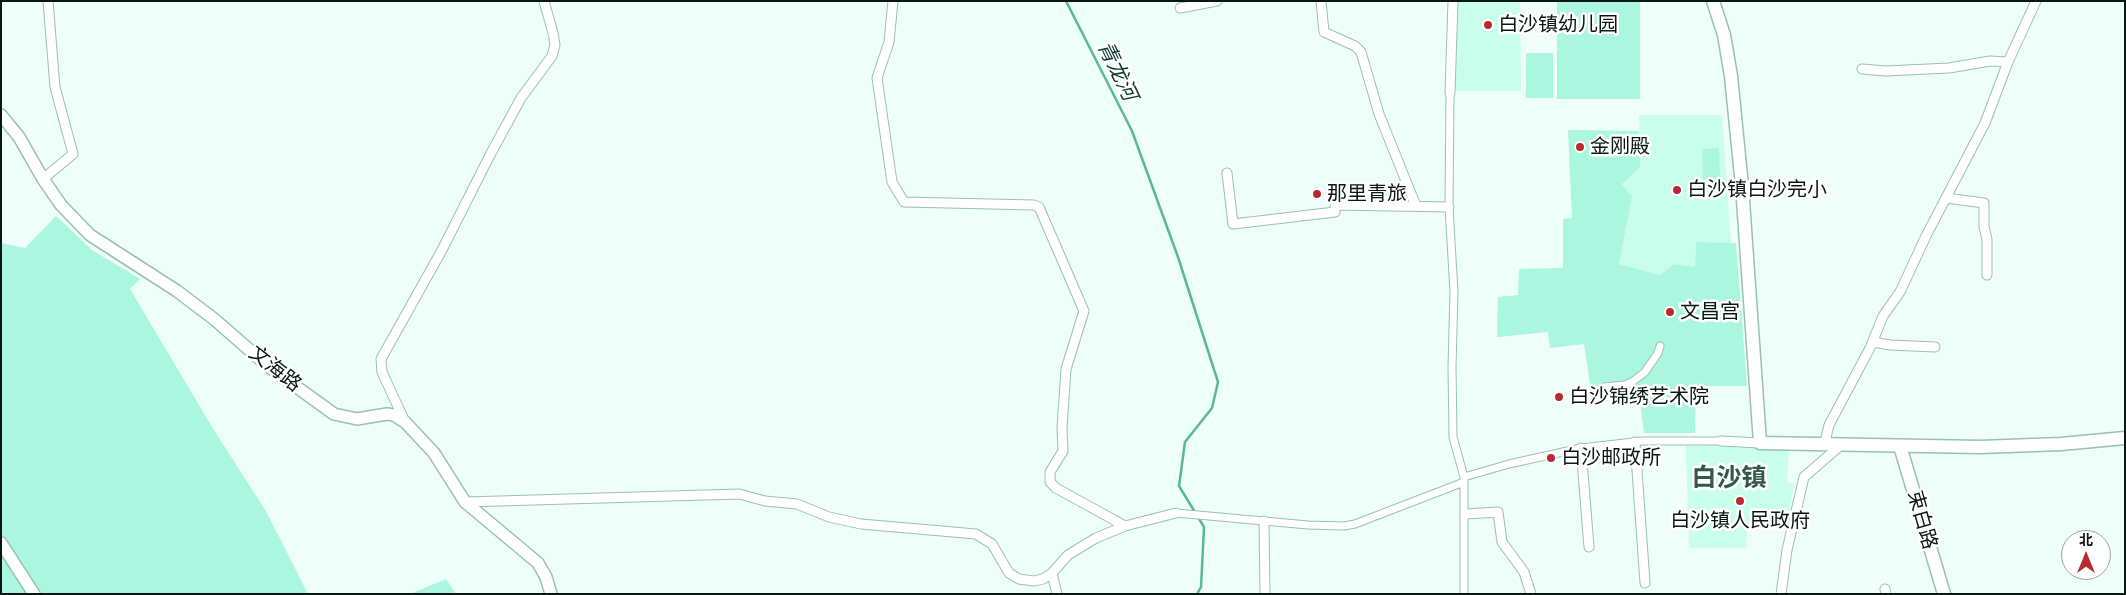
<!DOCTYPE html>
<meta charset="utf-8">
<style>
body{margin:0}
#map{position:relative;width:2126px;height:595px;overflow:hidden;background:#eefef9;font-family:"Alegreya Sans","Noto Sans SC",sans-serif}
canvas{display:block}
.frame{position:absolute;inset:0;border:2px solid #081713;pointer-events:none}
.north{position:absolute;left:2061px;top:530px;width:50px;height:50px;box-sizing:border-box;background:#fff;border:1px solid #9ca2a1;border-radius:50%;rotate:0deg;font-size:14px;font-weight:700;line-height:20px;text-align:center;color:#081713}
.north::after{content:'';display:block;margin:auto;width:18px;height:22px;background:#ba2932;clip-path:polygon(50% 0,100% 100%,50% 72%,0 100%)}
</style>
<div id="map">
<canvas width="2126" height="595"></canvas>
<div class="frame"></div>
<div class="north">北</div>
</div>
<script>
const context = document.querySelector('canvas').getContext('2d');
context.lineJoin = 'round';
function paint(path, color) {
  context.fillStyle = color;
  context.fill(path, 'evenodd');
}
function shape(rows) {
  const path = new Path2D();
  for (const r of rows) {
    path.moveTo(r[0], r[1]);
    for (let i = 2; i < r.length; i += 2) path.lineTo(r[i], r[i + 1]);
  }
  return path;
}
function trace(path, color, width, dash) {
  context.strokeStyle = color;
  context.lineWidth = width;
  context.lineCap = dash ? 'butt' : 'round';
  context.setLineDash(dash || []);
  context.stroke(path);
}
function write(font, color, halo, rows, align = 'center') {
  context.font = font + ' "Alegreya Sans","Noto Sans SC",sans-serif';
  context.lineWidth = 5;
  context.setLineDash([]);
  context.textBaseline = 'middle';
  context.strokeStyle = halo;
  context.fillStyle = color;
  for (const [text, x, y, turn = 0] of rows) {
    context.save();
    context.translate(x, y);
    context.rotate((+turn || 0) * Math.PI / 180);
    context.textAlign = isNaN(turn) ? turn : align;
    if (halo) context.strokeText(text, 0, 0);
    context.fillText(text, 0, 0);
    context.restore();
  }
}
const built = shape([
 [1455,1,1520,1,1521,91,1453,91,1457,50],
 [1639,115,1722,115,1731,243,1696,242,1695,267,1674,264,1660,275,1619,264,1632,197,1622,184,1640,167],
 [1713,445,1789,448,1787,482,1794,484,1787,522,1760,521,1760,525,1747,525,1746,548,1689,548,1686,446]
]);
const green = shape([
 [1557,1,1640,1,1640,99,1557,99],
 [1526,53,1553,53,1553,98,1526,98],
 [1568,130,1639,131,1640,167,1622,184,1632,197,1619,264,1660,275,1674,264,1695,267,1696,242,1736,243,1747,386,1696,386,1695,433,1644,433,1639,392,1592,397,1584,344,1550,348,1548,332,1497,337,1498,297,1518,295,1519,269,1563,268,1563,219,1572,218],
 [1719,148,1720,180,1703,181,1702,149],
 [56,216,92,250,140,279,130,289,212,427,267,513,308,594,1,594,1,243,25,248],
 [446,579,456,594,410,594]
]);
const stream = shape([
 [1066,1,1132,131,1178,257,1218,382,1212,408,1185,442,1179,486,1204,527,1201,587,1197,594]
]);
const pedestrian = shape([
 [1450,93,1449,207,1454,292,1452,367,1453,437,1464,477,1464,594],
 [1604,387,1625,385,1632,382,1645,372,1658,353,1660,346],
 [1464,477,1509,464,1581,448,1642,441,1721,441],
 [1176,513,1308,525,1344,526,1355,524,1464,482]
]);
const minor = shape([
 [893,1,889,42,877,78,892,182,904,202,1034,205,1039,207,1084,311,1066,369,1062,428,1063,451,1050,472,1050,482,1056,488,1125,526],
 [1321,1,1324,32,1355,46,1361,52,1379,114,1416,206],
 [1180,8,1217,1],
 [1862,69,1886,71,1949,68,1990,61,2008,62],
 [1450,93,1453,1],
 [1227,173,1233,224,1335,212,1335,205,1449,207],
 [43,179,73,154,55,87,48,1],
 [1946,198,1984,203,1984,227,1987,239,1987,275],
 [1873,342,1890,345,1935,347],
 [405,422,382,372,381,359,442,250,490,155,521,98,552,56,555,45,553,33,544,1],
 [1721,441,1760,443],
 [1635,442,1645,583],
 [1825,442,1829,425,1870,348,1883,316,1900,292,1926,236,1985,123,2008,62,2036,1],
 [1581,448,1589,547],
 [465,502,739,494,765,501,797,504,829,517,861,524,976,534,992,544,1009,573,1019,579,1034,581,1043,579,1052,573,1068,555,1096,538,1125,526,1176,513],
 [1465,514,1498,512,1502,542,1524,572,1531,594],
 [1264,521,1265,594],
 [1052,573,1057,594],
 [1885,589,1886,594],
 [1781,594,1787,550,1804,477,1842,444]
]);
const tertiary = shape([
 [1,115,19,137,43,179,61,205,90,235,177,291,214,319,269,367,334,414,357,419,387,414,394,415,405,422,434,453,465,502,538,563,546,577,551,594],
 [1,543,34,594]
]);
const secondary = shape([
 [1713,1,1724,35,1731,76,1742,186,1760,443,1980,447,2061,444,2125,438],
 [1900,446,1944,594]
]);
const markers = [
 [1488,25,5,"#ba2932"],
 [1580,147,5,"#ba2932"],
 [1677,190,5,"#ba2932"],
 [1317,194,5,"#ba2932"],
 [1670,312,5,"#ba2932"],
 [1559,397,5,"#ba2932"],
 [1551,458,5,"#ba2932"],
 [1740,501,5,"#ba2932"]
];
const poiNames = [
 ["白沙镇幼儿园",1498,25],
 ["金刚殿",1590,147],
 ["白沙镇白沙完小",1687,190],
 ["那里青旅",1327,194],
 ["文昌宫",1680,312],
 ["白沙锦绣艺术院",1569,397],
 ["白沙邮政所",1561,458],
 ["白沙镇人民政府",1740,521,"center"]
];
const streetNames = [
 ["文海路",275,369,38],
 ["束白路",1922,520,74]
];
const waterNames = [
 ["青龙河",1117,71,64]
];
const districtNames = [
 ["白沙镇",1729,478]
];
paint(built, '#c9fdec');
paint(green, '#aaf6de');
trace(stream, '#59b79e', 2.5);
trace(pedestrian, '#98c1b4', 9);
trace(minor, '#98c1b4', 11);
trace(tertiary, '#98c1b4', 14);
trace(secondary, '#98c1b4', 15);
trace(pedestrian, '#fff', 7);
trace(minor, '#fff', 9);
trace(tertiary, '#fff', 11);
trace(secondary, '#fff', 12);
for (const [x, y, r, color] of markers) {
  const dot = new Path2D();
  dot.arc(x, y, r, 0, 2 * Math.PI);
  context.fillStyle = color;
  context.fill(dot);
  trace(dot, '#fff', 2);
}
write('20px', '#081713', '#fff', poiNames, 'left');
write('20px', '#081713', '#fff', streetNames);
write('italic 21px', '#0a372c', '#fff', waterNames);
write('bold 25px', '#32584d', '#fff', districtNames);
</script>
